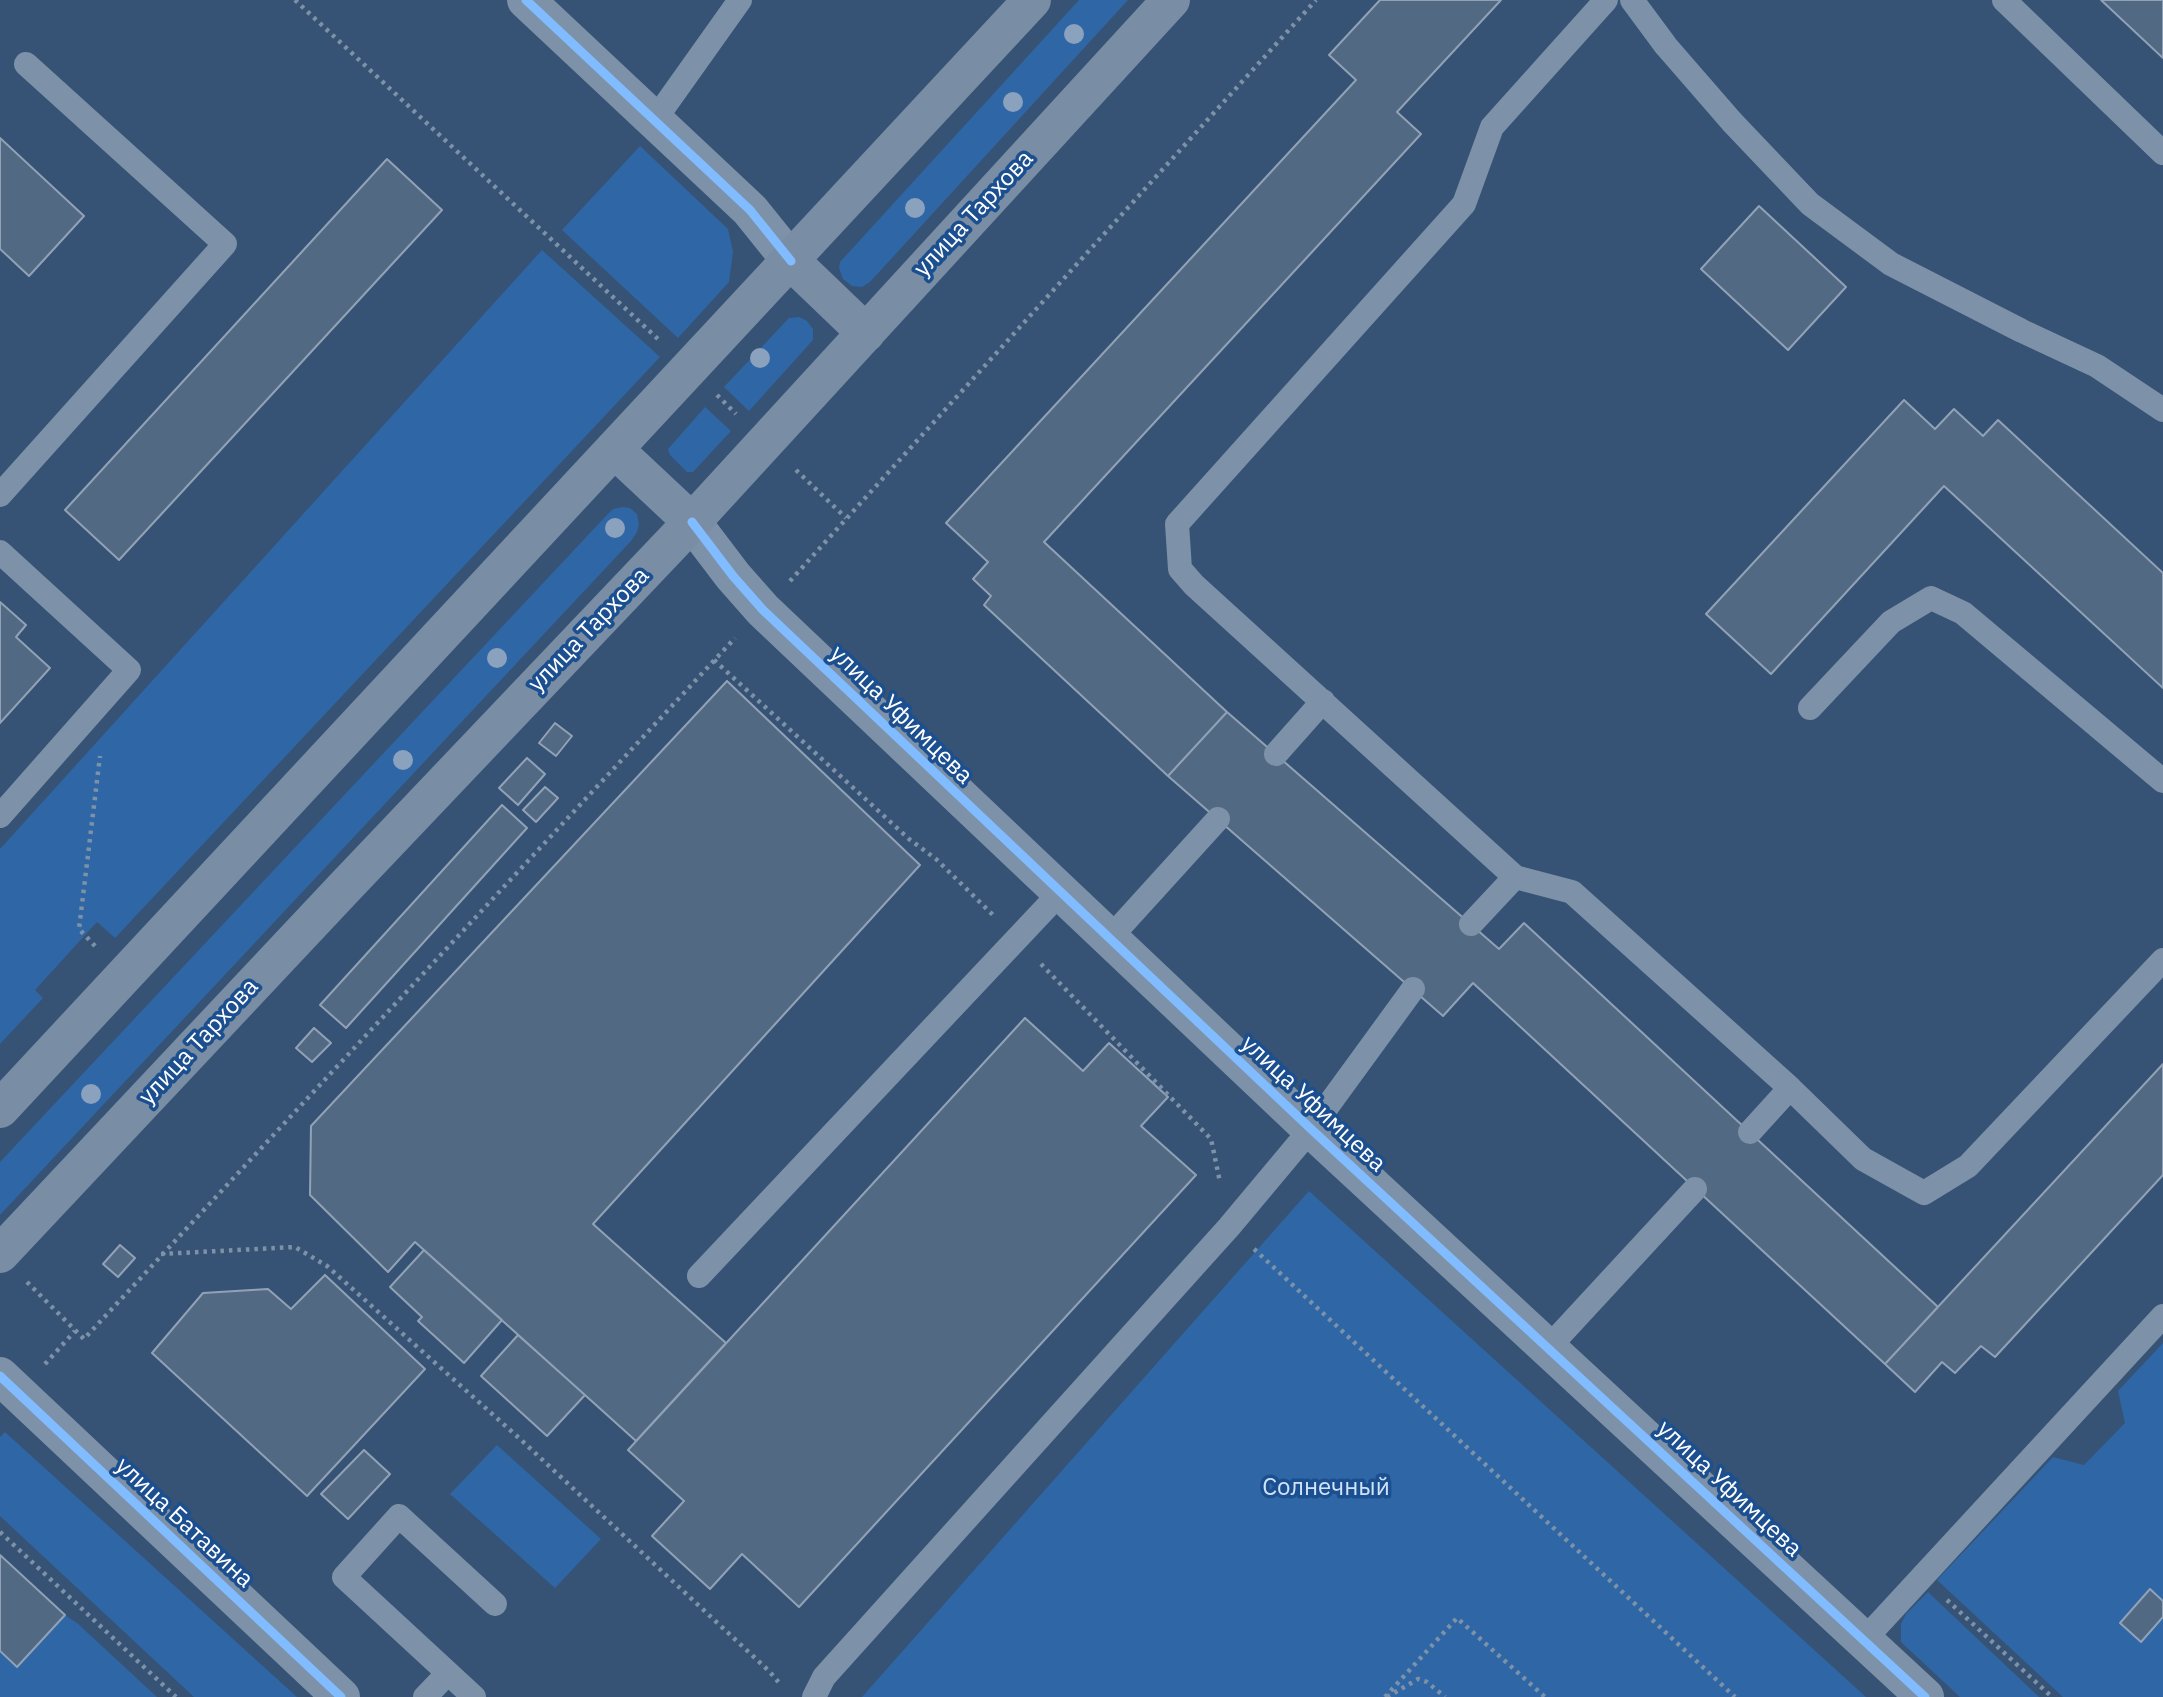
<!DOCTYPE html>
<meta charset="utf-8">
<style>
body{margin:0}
canvas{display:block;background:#365274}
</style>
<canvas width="2163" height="1697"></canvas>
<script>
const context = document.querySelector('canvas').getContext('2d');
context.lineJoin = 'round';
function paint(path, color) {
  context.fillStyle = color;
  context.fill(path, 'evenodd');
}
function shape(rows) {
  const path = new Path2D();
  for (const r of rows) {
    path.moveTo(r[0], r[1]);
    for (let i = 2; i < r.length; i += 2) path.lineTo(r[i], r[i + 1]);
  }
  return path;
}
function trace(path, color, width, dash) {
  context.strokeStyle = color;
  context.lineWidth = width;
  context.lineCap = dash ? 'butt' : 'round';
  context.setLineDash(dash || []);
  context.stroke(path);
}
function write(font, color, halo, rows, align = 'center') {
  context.font = font + ' "IBM Plex Sans",sans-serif';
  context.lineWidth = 7;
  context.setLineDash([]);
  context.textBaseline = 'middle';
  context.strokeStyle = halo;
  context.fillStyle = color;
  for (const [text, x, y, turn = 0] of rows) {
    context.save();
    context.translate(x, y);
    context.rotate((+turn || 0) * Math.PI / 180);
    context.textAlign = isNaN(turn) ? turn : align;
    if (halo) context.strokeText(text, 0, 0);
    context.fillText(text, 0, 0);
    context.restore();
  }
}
const green = shape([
 [1079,0,1128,0,870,282,862,287,852,286,843,279,839,268,840,262],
 [640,146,728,229,733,252,729,282,678,338,562,230],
 [542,250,660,357,115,938,97,922,35,990,43,998,0,1044,0,849],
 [799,317,807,321,813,329,813,340,749,411,724,387,789,318],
 [705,407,731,431,693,472,687,472,670,455,668,449],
 [623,507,630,508,637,514,639,524,637,532,631,541,0,1215,0,1162,605,517,613,509],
 [1309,1191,1866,1697,862,1697],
 [2163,1343,2163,1697,2063,1697,1937,1580,2053,1457,2084,1465,2125,1423,2118,1391],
 [5,1432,297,1697,194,1697,0,1516,0,1437],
 [497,1445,601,1539,555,1588,450,1494],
 [1928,1592,2039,1697,1960,1697,1901,1642,1901,1624,1906,1614],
 [65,1615,77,1623,157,1697,0,1697,0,1651,17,1667]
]);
const building = shape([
 [1380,0,1501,0,1397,112,1421,134,1044,542,1227,712,1168,776,984,605,991,596,973,579,988,562,946,523,1356,80,1329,55,1380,0],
 [2101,0,2163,0,2163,58,2101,0],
 [0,138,84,216,29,276,0,249,0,138],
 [387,159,442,210,119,560,65,510,387,159],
 [1759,206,1846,287,1788,350,1701,269,1759,206],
 [1904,400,1935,429,1954,409,1983,436,1998,420,2163,573,2163,688,1944,486,1771,674,1706,614,1904,400],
 [0,602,26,625,16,637,50,668,0,723,0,602],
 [727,681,920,865,593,1224,726,1343,636,1441,415,1242,388,1272,310,1195,311,1126,727,681],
 [1227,712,1499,949,1524,923,1938,1307,1885,1364,1473,983,1443,1016,1168,776,1227,712],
 [555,723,572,736,556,756,539,743,555,723],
 [527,758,545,774,518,805,499,788,527,758],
 [545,787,558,798,536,822,523,810,545,787],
 [502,805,527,828,346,1028,320,1005,502,805],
 [1025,1018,1083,1071,1109,1043,1168,1097,1141,1126,1196,1175,799,1607,742,1554,710,1589,652,1536,684,1501,628,1450,1025,1018],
 [314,1028,331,1043,312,1062,296,1048,314,1028],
 [2163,1064,2163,1175,1995,1357,1981,1346,1955,1373,1942,1362,1915,1392,1885,1364,2163,1064],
 [120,1245,135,1258,118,1277,103,1264,120,1245],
 [424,1250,502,1320,464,1363,418,1321,422,1317,390,1287,424,1250],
 [325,1275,425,1369,307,1496,152,1353,203,1293,268,1289,291,1309,325,1275],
 [518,1335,585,1395,547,1436,481,1376,518,1335],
 [364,1450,390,1474,348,1519,321,1494,364,1450],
 [0,1555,65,1615,17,1667,0,1651,0,1555],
 [2150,1589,2163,1601,2163,1617,2141,1642,2120,1623,2150,1589]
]);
const path = shape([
 [295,0,659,340],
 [717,395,736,414],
 [796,470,846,518],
 [790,581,1316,0],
 [714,660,909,839,936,859,993,915],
 [95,946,79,929,100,756],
 [1041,964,1211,1139,1220,1182],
 [1254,1249,1735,1697],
 [161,1254,295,1247,327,1266,519,1438,769,1671,781,1685],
 [27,1282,84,1339,735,638],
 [45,1364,75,1331],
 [0,1532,176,1697],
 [1947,1600,2052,1697],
 [1385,1697,1457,1618,1545,1697],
 [1387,1697,1418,1679,1427,1682,1445,1697]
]);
const service = shape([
 [1632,0,1666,46,1732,122,1810,204,1891,264,2022,331,2097,366,2163,410],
 [2004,0,2163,153],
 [654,121,740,0],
 [0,495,225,244,26,64],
 [0,552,129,670,0,816],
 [1810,708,1891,622,1931,598,1963,613,2163,781],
 [1276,754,1323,701],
 [1515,877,1194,585,1180,569,1177,524,1464,204,1492,127,1606,0],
 [1471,924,1515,877,1572,892,1790,1088,1863,1159,1924,1193,1968,1166,2163,960],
 [1109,939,1218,819],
 [1750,1132,1790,1088],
 [699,1276,1060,893],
 [1548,1348,1695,1189],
 [1863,1641,2163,1316],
 [448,1673,344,1577,399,1516,495,1604],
 [425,1697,448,1673,474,1697],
 [814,1697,824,1677,1229,1227,1311,1129,1413,989]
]);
const minor = shape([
 [526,0,750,210,791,261],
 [692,522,733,576,763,610,1311,1129,1925,1697],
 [0,1376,341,1697]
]);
const secondary = shape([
 [791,261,866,333],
 [614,449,692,522],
 [0,1109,1032,0],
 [0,1254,344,888,692,522,1171,0]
]);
const cycleway = shape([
 [526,0,750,210,791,261],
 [692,522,733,576,763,610,1311,1129,1925,1697],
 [0,1376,341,1697]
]);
const trees = [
 [1074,34],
 [1013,102],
 [915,208],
 [760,358],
 [615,528],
 [497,658],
 [403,760],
 [91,1094]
];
const streetNames = [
 ["улица Тархова",974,214,-47],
 ["улица Тархова",589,630,-46],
 ["улица Уфимцева",901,715,44],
 ["улица Тархова",199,1042,-47],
 ["улица Уфимцева",1313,1104,43],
 ["улица Уфимцева",1729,1489,43],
 ["улица Батавина",184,1523,43]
];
const parkNames = [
 ["Солнечный",1326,1488]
];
paint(green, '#2f66a5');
paint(building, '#526984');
trace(building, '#92a2b6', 2);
trace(path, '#7d92a8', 4.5, [3.5, 5]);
trace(service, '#7d92a8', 24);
trace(minor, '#7d92a8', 38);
trace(secondary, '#798da4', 38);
trace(cycleway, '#80bcff', 9);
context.fillStyle = '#8aa2be';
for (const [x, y] of trees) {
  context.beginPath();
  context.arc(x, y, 10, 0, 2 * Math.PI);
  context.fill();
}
write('24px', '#fff', '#1b4f8f', streetNames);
write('24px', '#cfe3fa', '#1b4f8f', parkNames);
</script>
